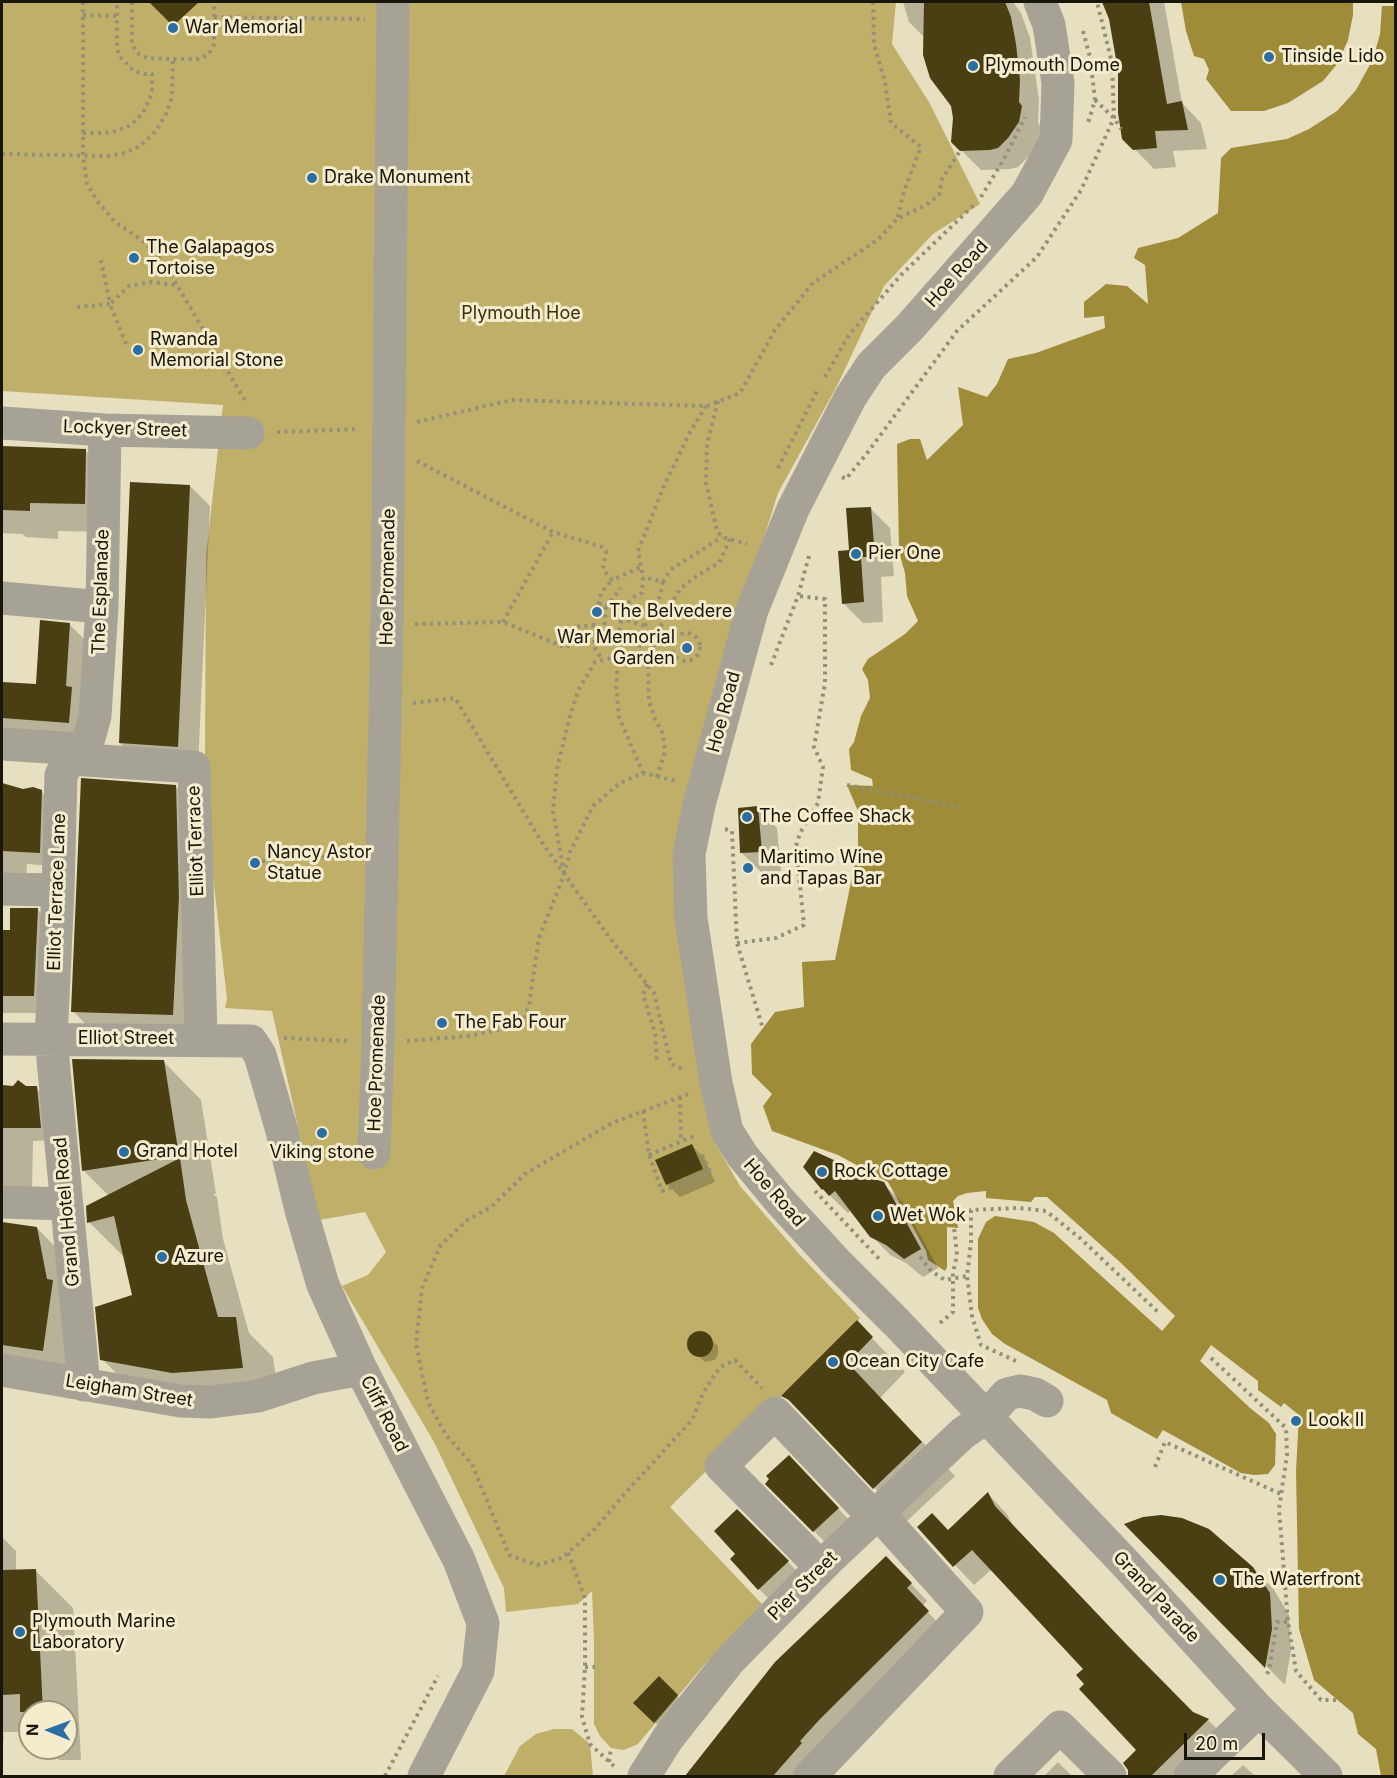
<!DOCTYPE html>
<style>
body{margin:0}
#map{position:relative;width:1397px;height:1778px;overflow:hidden;background:#e6dfc0;font-family:Inter,sans-serif}
canvas{display:block}
.frame{position:absolute;inset:0;border:3px solid #18160b;pointer-events:none}
.north{position:absolute;left:18px;top:1700px;width:60px;height:60px;box-sizing:border-box;background:#f4eccd;border:2px solid #9c967f;border-radius:50%;rotate:271deg;font-size:16px;font-weight:700;line-height:24px;text-align:center;color:#18160b}
.north::after{content:'';display:block;margin:auto;width:21px;height:27px;background:#2b6ea3;clip-path:polygon(50% 0,100% 100%,50% 72%,0 100%)}
.scale{position:absolute;left:1184px;top:1733px;width:81px;height:27px;box-sizing:border-box;border:3px solid #18160b;border-top:0;padding-left:8px;font-size:18px;line-height:21px;white-space:nowrap;color:#18160b;-webkit-text-stroke:4px #f4eccd;paint-order:stroke}
</style>
<div id="map">
<canvas width="1397" height="1778"></canvas>
<div class="frame"></div>
<div class="north">N</div>
<div class="scale">20 m</div>
</div>
<script>
const context = document.querySelector('canvas').getContext('2d');
context.lineJoin = 'round';
function paint(path, color) {
  context.fillStyle = color;
  context.fill(path, 'evenodd');
}
function shape(rows) {
  const path = new Path2D();
  for (const r of rows) {
    if (r.length === 3) {
      path.moveTo(r[0] + r[2], r[1]);
      path.arc(r[0], r[1], r[2], 0, 2 * Math.PI);
      continue;
    }
    path.moveTo(r[0], r[1]);
    for (let i = 2; i < r.length; i += 2) path.lineTo(r[i], r[i + 1]);
  }
  return path;
}
function trace(path, color, width, dash) {
  context.strokeStyle = color;
  context.lineWidth = width;
  context.lineCap = dash ? 'butt' : 'round';
  context.setLineDash(dash || []);
  context.stroke(path);
}
function write(font, color, halo, rows, align = 'center') {
  context.font = font + ' Inter,sans-serif';
  context.lineWidth = 6;
  context.setLineDash([]);
  context.textBaseline = 'middle';
  context.strokeStyle = halo;
  context.fillStyle = color;
  for (const [text, x, y, turn = 0] of rows) {
    context.save();
    context.translate(x, y);
    context.rotate((+turn || 0) * Math.PI / 180);
    context.textAlign = isNaN(turn) ? turn : align;
    if (halo) context.strokeText(text, 0, 0);
    context.fillText(text, 0, 0);
    context.restore();
  }
}
const green = shape([
 [2,2,896,2,892,44,929,102,980,204,933,234,884,286,837,386,778,493,712,702,693,789,714,1141,740,1186,799,1254,860,1318,670,1507,762,1604,704,1665,638,1744,624,1750,611,1748,600,1736,594,1724,594,1640,592,1591,578,1604,506,1612,504,1588,434,1442,342,1286,368,1275,386,1252,365,1212,319,1220,272,1011,225,1008,227,999,207,824,205,754,206,556,223,405,2,391],
 [554,1729,572,1729,590,1744,593,1776,504,1776,520,1746,536,1734]
]);
const water = shape([
 [1181,2,1353,2,1353,15,1348,40,1338,63,1323,81,1288,103,1264,111,1231,111,1206,79,1209,70,1204,59,1194,56,1186,31],
 [1382,6,1396,6,1395,1776,1381,1776,1376,1749,1358,1734,1353,1713,1314,1680,1299,1629,1296,1471,1299,1415,1284,1403,1281,1407,1258,1390,1258,1381,1211,1345,1200,1361,1250,1408,1269,1423,1276,1434,1275,1465,1268,1474,1254,1475,1241,1473,1163,1430,1157,1439,1111,1413,1107,1400,1005,1344,992,1334,982,1319,978,1308,978,1239,986,1222,995,1216,1034,1222,1054,1233,1162,1331,1175,1316,1121,1263,1047,1197,1035,1197,1031,1202,986,1198,986,1191,967,1193,958,1196,953,1201,958,1228,947,1227,947,1267,945,1271,928,1260,926,1251,888,1182,838,1155,772,1131,763,1106,772,1094,752,1074,751,1044,775,1012,804,1007,802,962,835,960,858,848,858,811,847,785,873,786,872,779,851,770,849,749,854,742,861,716,870,698,868,680,862,669,868,659,905,634,918,621,907,596,905,573,899,552,897,444,910,439,920,439,927,460,963,425,958,387,987,397,997,384,1008,359,1036,353,1105,328,1104,316,1084,318,1084,302,1106,284,1127,286,1148,304,1145,265,1134,258,1138,248,1178,238,1218,213,1221,158,1231,148,1287,139,1309,129,1337,111,1356,90,1373,59,1380,34]
]);
const shadow = shape([
 [903,2,1013,2,1021,13,1030,38,1039,100,1038,123,1041,127,1039,143,1028,157,1018,167,1010,169,981,170,953,142,955,118,952,105,925,38,909,22],
 [1104,2,1164,2,1182,103,1201,123,1207,149,1173,151,1176,167,1154,169,1124,138,1120,71,1110,18],
 [2,448,85,450,114,479,113,532,58,531,58,539,26,537,22,534,2,533],
 [190,486,210,506,198,766,140,763,120,743],
 [870,508,890,528,894,576,881,577,883,622,863,623,843,603,850,551],
 [69,624,93,648,93,746,2,740,2,684,38,686],
 [8,786,23,791,41,791,54,804,53,866,27,864,26,883,2,884,2,788],
 [175,786,201,812,198,1041,99,1038,73,1011],
 [757,808,777,828,781,871,761,872,742,853],
 [38,910,56,928,52,1013,2,1013,2,932,11,932],
 [164,1062,201,1100,216,1194,213,1194,217,1197,223,1239,249,1333,273,1357,280,1405,140,1397,102,1359,134,1296,125,1258,89,1222,109,1196,84,1171],
 [2,1087,36,1088,49,1101,53,1140,33,1141,32,1188,2,1187],
 [692,1146,705,1159,715,1182,680,1197,667,1184],
 [844,1171,883,1184,902,1202,938,1268,923,1277,906,1263,890,1255,872,1236,852,1210,848,1213,823,1189],
 [2,1223,37,1228,74,1266,80,1387,2,1377],
 [857,1323,905,1372,880,1398,955,1476,907,1521,784,1396],
 [698,1333,705,1334,718,1346,718,1354,715,1360,705,1362,690,1348,691,1338],
 [802,1470,851,1522,827,1544,767,1484],
 [988,1494,1007,1514,1014,1528,1192,1713,1208,1720,1227,1739,1191,1776,1130,1776,1130,1771,1138,1750,1086,1684,1086,1669,992,1569,974,1585,919,1527,949,1532],
 [737,1511,801,1575,772,1602,759,1589,737,1554],
 [1127,1525,1252,1568,1273,1588,1289,1615,1291,1650,1285,1685],
 [2,1537,16,1551,16,1571,36,1571,73,1608,81,1760,59,1760,47,1748,66,1748,66,1712,30,1712,30,1732,3,1732,4,1740,2,1742],
 [902,1574,927,1601,922,1606,944,1629,804,1776,688,1776,724,1728],
 [659,1678,690,1709,668,1735,635,1703],
 [1058,1762,1072,1776,1044,1776],
 [1243,1765,1255,1776,1231,1776]
]);
const building = shape([
 [149,2,199,2,173,26],
 [924,2,1005,2,1011,17,1016,44,1020,80,1019,102,1022,106,1019,122,1008,138,998,148,990,150,960,151,951,142,953,118,951,106,930,78,923,55],
 [1102,2,1149,2,1167,104,1182,101,1188,130,1155,131,1157,148,1133,150,1122,139,1118,113,1118,71,1109,19],
 [2,446,86,449,85,504,30,503,30,511,2,510],
 [130,482,190,485,178,747,119,743],
 [871,507,875,557,861,557,864,602,842,604,838,551,849,550,846,508],
 [40,620,70,623,66,686,72,687,69,723,2,718,2,682,36,684],
 [81,778,176,785,179,897,173,1015,71,1012],
 [2,783,23,789,33,787,42,790,40,853,2,851],
 [758,806,762,852,740,853,738,808],
 [10,908,38,908,34,996,2,996,2,930,10,930],
 [72,1059,164,1060,179,1156,82,1171],
 [18,1080,26,1086,37,1086,41,1128,2,1128,2,1085,13,1086],
 [692,1144,703,1169,666,1185,655,1160],
 [814,1151,836,1161,842,1169,884,1182,921,1249,904,1259,886,1245,870,1237,835,1191,829,1196,823,1189,822,1190,803,1167],
 [180,1158,186,1200,218,1317,236,1317,243,1368,172,1373,100,1360,95,1307,132,1295,114,1216,87,1223,86,1206],
 [2,1222,37,1227,47,1279,53,1280,43,1351,2,1345],
 [857,1320,873,1337,848,1363,922,1442,873,1489,789,1400,781,1396],
 [700,1344,13],
 [789,1455,839,1508,813,1532,765,1484,769,1479,766,1476],
 [988,1492,995,1506,1126,1644,1193,1712,1209,1719,1151,1776,1128,1776,1128,1770,1123,1763,1136,1750,1079,1689,1084,1684,1076,1675,1083,1669,972,1550,953,1567,917,1527,932,1513,948,1530],
 [737,1509,789,1561,758,1590,730,1559,735,1554,714,1531],
 [1161,1515,1182,1518,1209,1529,1253,1567,1270,1593,1272,1629,1265,1668,1124,1524,1143,1517],
 [886,1556,912,1583,907,1588,929,1611,820,1719,800,1741,802,1743,773,1776,685,1776,775,1662],
 [36,1569,43,1712,20,1712,20,1694,2,1695,2,1570],
 [659,1676,678,1695,654,1723,633,1703]
]);
const path = shape([
 [83,2,83,156,87,184,98,202,115,222,142,240,164,263,247,404],
 [132,2,132,43,137,53,147,58,173,59,199,59,209,54,214,44,214,2],
 [873,2,874,44,885,82,891,123,921,147,904,191,897,219],
 [83,15,117,16],
 [214,17,365,19],
 [1083,31,1090,57,1095,100,1088,123],
 [1095,100,1114,118,1121,129],
 [83,133,104,133,117,131,131,125,143,113,152,93,152,74,144,74,134,71,119,56,117,46,117,2],
 [2,154,107,156,125,153,140,146,156,131,166,114,172,97,173,59],
 [981,197,1005,157,1025,117],
 [77,307,110,304,100,256],
 [126,344,110,304,129,286,150,282,176,285],
 [825,377,849,335,901,275,976,203],
 [718,401,707,444,706,483,717,531,722,537,747,544],
 [417,422,512,400,707,406,740,393,775,330,813,283,879,239,897,219,926,205,939,195,942,179,960,151],
 [277,432,359,429],
 [417,461,553,532,602,547,606,551,603,569,612,580,641,567],
 [778,468,818,389],
 [842,477,846,479,868,452,957,331,1037,257,1081,190,1114,118,1112,63,1097,2],
 [663,582,670,570,722,537],
 [599,604,606,607,604,631],
 [606,607,621,588],
 [620,618,645,626],
 [503,622,553,532],
 [415,624,503,622,567,648,579,626,593,626,595,648,602,660],
 [593,626,601,593,612,580],
 [686,647,14],
 [657,636,673,642],
 [619,656,616,686,619,717,643,773],
 [635,662,645,626,660,596,663,582,643,577],
 [771,665,798,596,809,556],
 [413,703,455,698,541,841,609,937,654,993,671,1064,680,1068,686,1068],
 [657,777,665,752,663,734,655,719,649,701,648,660,667,610,681,588,698,575,719,563,730,539],
 [847,785,964,808],
 [725,829,732,831,737,943,763,1029],
 [774,853,775,858,798,857],
 [262,861,354,856],
 [564,873,553,811,557,769,571,712,579,689,595,662,619,656,621,639,619,631,624,607,634,597,642,593,643,577,638,551,664,486,690,432,706,406],
 [737,943,776,938,804,925,796,846,800,833,818,803,823,767,814,747,825,683,825,599,798,596],
 [647,984,643,995,655,1033,657,1062],
 [284,1038,349,1041],
 [407,1041,469,1036,507,1028,524,1017,529,1005,539,938,564,875,570,852,593,806,620,783,643,773,676,781],
 [688,1094,612,1123,525,1174,491,1207,466,1221,440,1246,422,1288,416,1344,428,1402,446,1435,472,1464,509,1555,537,1565,562,1558,593,1531,628,1490,692,1420,703,1393,720,1367,735,1360,762,1388],
 [680,1097,681,1141],
 [643,1111,649,1155,662,1191,710,1172,703,1156,706,1154],
 [649,1155,694,1136,696,1139],
 [815,1191,882,1262],
 [920,1257,931,1271,945,1280,967,1276],
 [940,1323,953,1312,953,1273,957,1255,954,1227],
 [1211,1358,1286,1428,1287,1455,1279,1509,1288,1622,1296,1671,1321,1700,1336,1700],
 [1016,1361,981,1345,972,1316,967,1276,971,1242,971,1210,1019,1208,1046,1211,1081,1239,1159,1313],
 [1155,1467,1165,1442,1281,1494],
 [568,1553,585,1598,585,1667,582,1717,590,1744,616,1768],
 [585,1667,595,1667],
 [1267,1674,1269,1670,1277,1622,1288,1622],
 [609,1762,611,1748],
 [385,1776,438,1676]
]);
const minor = shape([
 [1040,2,1049,25,1058,83,1056,140,1027,194,910,327,871,366,850,398,793,509,752,610,699,805,689,854,691,918,716,1083,727,1131,742,1155,780,1201,836,1262,897,1323,1125,1563,1259,1710,1326,1776],
 [2,423,105,430,248,433],
 [2,598,102,607],
 [2,744,79,749],
 [70,759,194,767,201,1039],
 [2,889,58,890],
 [2,1039,251,1041,260,1055,282,1131,301,1210,323,1285,361,1369,459,1560,483,1623,478,1671,424,1776],
 [374,1153,378,1042,387,625,393,2],
 [2,1202,66,1204],
 [2,1370,181,1401,211,1402,258,1396,313,1378,361,1369],
 [84,1385,51,1039,58,890,61,775,70,759,89,738,95,716,102,607,105,430],
 [821,1567,721,1466,775,1413,874,1517],
 [644,1776,668,1738,729,1661,830,1558,963,1433,985,1418,1007,1394,1020,1391,1035,1394,1047,1401],
 [810,1776,967,1612,878,1513],
 [1010,1776,1060,1727,1110,1776],
 [1190,1776,1259,1710]
]);
const markers = [
 [173,28,6,"#2b6ea3"],
 [1269,57,6,"#2b6ea3"],
 [973,66,6,"#2b6ea3"],
 [312,178,6,"#2b6ea3"],
 [134,258,6,"#2b6ea3"],
 [138,350,6,"#2b6ea3"],
 [856,554,6,"#2b6ea3"],
 [597,612,6,"#2b6ea3"],
 [687,648,6,"#2b6ea3"],
 [747,817,6,"#2b6ea3"],
 [255,863,6,"#2b6ea3"],
 [748,868,6,"#2b6ea3"],
 [442,1023,6,"#2b6ea3"],
 [322,1133,6,"#2b6ea3"],
 [124,1152,6,"#2b6ea3"],
 [822,1172,6,"#2b6ea3"],
 [878,1216,6,"#2b6ea3"],
 [162,1257,6,"#2b6ea3"],
 [833,1362,6,"#2b6ea3"],
 [1296,1421,6,"#2b6ea3"],
 [1220,1580,6,"#2b6ea3"],
 [20,1632,6,"#2b6ea3"]
];
const poiNames = [
 ["War Memorial",185,28],
 ["Tinside Lido",1281,57],
 ["Plymouth Dome",985,66],
 ["Drake Monument",324,178],
 ["The Galapagos",146,248],
 ["Tortoise",146,269],
 ["Rwanda",150,340],
 ["Memorial Stone",150,361],
 ["Pier One",868,554],
 ["The Belvedere",609,612],
 ["War Memorial",675,638,"right"],
 ["Garden",675,659,"right"],
 ["The Coffee Shack",759,817],
 ["Nancy Astor",267,853],
 ["Statue",267,874],
 ["Maritimo Wine",760,858],
 ["and Tapas Bar",760,879],
 ["The Fab Four",454,1023],
 ["Grand Hotel",136,1152],
 ["Viking stone",322,1153,"center"],
 ["Rock Cottage",834,1172],
 ["Wet Wok",890,1216],
 ["Azure",174,1257],
 ["Ocean City Cafe",845,1362],
 ["Look II",1308,1421],
 ["The Waterfront",1232,1580],
 ["Plymouth Marine",32,1622],
 ["Laboratory",32,1643]
];
const streetNames = [
 ["Hoe Road",957,274,-48],
 ["Lockyer Street",125,429,2],
 ["Hoe Promenade",388,577,-89],
 ["The Esplanade",101,592,-88],
 ["Hoe Road",724,712,-75],
 ["Elliot Terrace",196,841,-92],
 ["Elliot Terrace Lane",57,892,-88],
 ["Elliot Street",126,1039],
 ["Hoe Promenade",377,1063,-88],
 ["Hoe Road",774,1193,49],
 ["Grand Hotel Road",67,1212,-95],
 ["Leigham Street",129,1391,9],
 ["Cliff Road",384,1414,63],
 ["Pier Street",803,1586,-45],
 ["Grand Parade",1156,1597,47]
];
const parkNames = [
 ["Plymouth Hoe",521,314]
];
paint(green, '#c0af69');
paint(water, '#9f8c39');
paint(shadow, '#0003');
paint(building, '#493f12');
trace(path, '#948f78', 4, [3, 4.5]);
trace(minor, '#a6a396', 33);
for (const [x, y, r, color] of markers) {
  const dot = new Path2D();
  dot.arc(x, y, r, 0, 2 * Math.PI);
  context.fillStyle = color;
  context.fill(dot);
  trace(dot, '#f4eccd', 2);
}
write('18px', '#18160b', '#f4eccd', poiNames, 'left');
write('18px', '#18160b', '#f4eccd', streetNames);
write('18px', '#39300c', '#f4eccd', parkNames);
</script>
